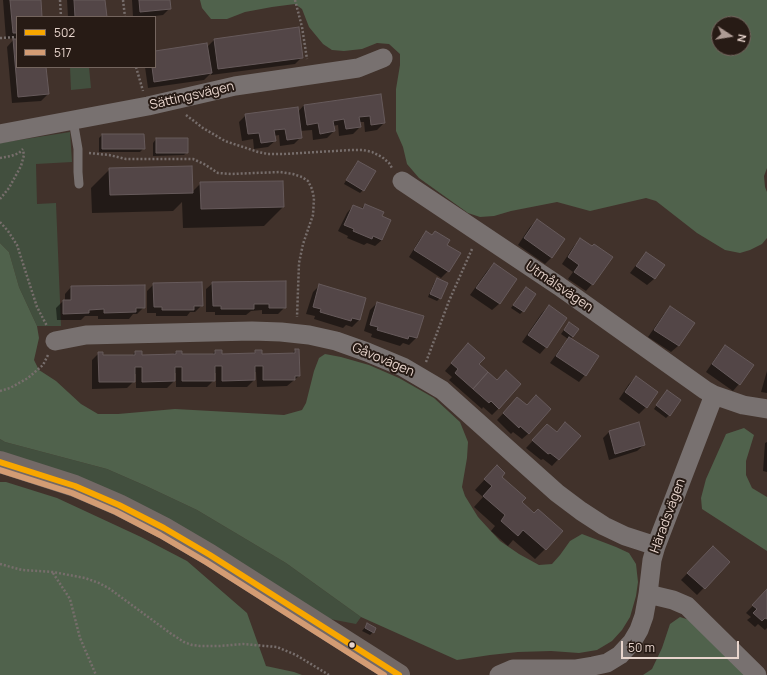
<!DOCTYPE html>
<meta charset="utf-8">
<style>
body{margin:0}
#map{position:relative;width:767px;height:675px;overflow:hidden;background:#41322b;font-family:Manrope,sans-serif}
canvas{display:block}
.legend{position:absolute;left:16px;top:16px;width:140px;height:52px;box-sizing:border-box;background:#271b15;border:1px solid #74655e;margin:0;padding:5px 7px;list-style:none;font-size:12px;color:#e7d4cc}
.legend li{display:flex;align-items:center;gap:8px;height:20px}
.legend b{width:20px;border:1px solid #74655e}
.north{position:absolute;left:711px;top:16px;width:40px;height:40px;box-sizing:border-box;background:#271b15;border:1px solid #74655e;border-radius:50%;rotate:102deg;font-size:11px;font-weight:700;line-height:16px;text-align:center;color:#e7d4cc}
.north::after{content:'';display:block;margin:auto;width:14px;height:18px;background:#ad9b94;clip-path:polygon(50% 0,100% 100%,50% 72%,0 100%)}
.scale{position:absolute;left:621px;top:641px;width:118px;height:18px;box-sizing:border-box;border:2px solid #e7d4cc;border-top:0;padding-left:5px;font-size:12px;line-height:14px;white-space:nowrap;color:#e7d4cc;-webkit-text-stroke:3px #271b15;paint-order:stroke}
</style>
<div id="map">
<canvas width="767" height="675"></canvas>
<ul class="legend">
<li><b style="height:5px;background:#f7a600"></b>502</li>
<li><b style="height:5px;background:#d39c74"></b>517</li>
</ul>
<div class="north">N</div>
<div class="scale">50 m</div>
</div>
<script>
const context = document.querySelector('canvas').getContext('2d');
context.lineJoin = 'round';
function paint(path, color) {
  context.fillStyle = color;
  context.fill(path, 'evenodd');
}
function shape(rows) {
  const path = new Path2D();
  for (const r of rows) {
    path.moveTo(r[0], r[1]);
    for (let i = 2; i < r.length; i += 2) path.lineTo(r[i], r[i + 1]);
  }
  return path;
}
function trace(path, color, width, dash) {
  context.strokeStyle = color;
  context.lineWidth = width;
  context.lineCap = dash ? 'butt' : 'round';
  context.setLineDash(dash || []);
  context.stroke(path);
}
function write(font, color, halo, rows, align = 'center') {
  context.font = font + ' Manrope,sans-serif';
  context.lineWidth = 4;
  context.setLineDash([]);
  context.textBaseline = 'middle';
  context.strokeStyle = halo;
  context.fillStyle = color;
  for (const [text, x, y, turn = 0] of rows) {
    context.save();
    context.translate(x, y);
    context.rotate((+turn || 0) * Math.PI / 180);
    context.textAlign = isNaN(turn) ? turn : align;
    if (halo) context.strokeText(text, 0, 0);
    context.fillText(text, 0, 0);
    context.restore();
  }
}
const green = shape([
 [70,67,89,67,91,88,71,90],
 [70,132,72,162,36,164,37,204,56,203,61,326,37,326,19,287,9,252,0,243,0,143],
 [0,439,5,442,107,469,146,486,197,510,286,563,361,617,356,624,330,619,0,455]
]);
const forest = shape([
 [200,0,767,0,767,168,764,176,765,187,767,192,767,238,762,244,750,250,740,253,725,250,697,233,656,201,646,198,590,211,557,202,511,211,494,216,480,217,468,213,419,178,407,164,403,147,396,131,396,89,400,65,400,54,389,44,377,43,362,49,344,51,332,50,323,44,309,27,302,9,295,4,272,7,245,12,227,19,211,19,202,8],
 [719,24,743,24,743,48,719,48],
 [0,243,9,252,19,287,37,326,39,338,34,360,39,370,56,381,81,404,98,414,118,414,175,409,284,415,302,410,306,403,314,371,319,358,325,354,341,357,369,365,399,378,434,398,460,422,468,442,467,458,462,487,465,496,478,517,500,541,519,554,539,565,552,564,560,555,570,541,582,534,616,547,629,553,636,564,638,582,636,596,630,617,622,630,612,641,597,650,579,653,551,651,518,652,490,655,457,660,361,617,286,563,197,510,146,486,107,469,5,442,0,439],
 [744,428,754,435,746,461,746,475,752,488,767,497,767,551,702,509,701,498,706,479,726,434],
 [0,482,6,482,57,498,141,537,187,561,247,613,266,666,294,672,302,675,0,675],
 [680,617,696,622,750,675,643,675,652,669,662,648,670,624]
]);
const shadow = shape([
 [3,0,40,0,41,17,17,17,17,67,45,67,48,94,41,101,12,103,7,47,15,38,6,39],
 [67,0,104,0,106,17,68,17],
 [132,0,169,0,169,9,163,15,147,17,133,17],
 [214,40,302,57,295,64,211,75,211,73,204,80,148,88,145,67,155,67,155,52,207,47],
 [380,95,384,123,377,130,365,132,364,122,359,122,360,127,353,134,339,136,338,125,333,126,334,131,327,138,313,140,312,130,300,131,301,137,294,144,280,146,279,135,274,136,275,141,268,147,254,149,253,139,242,141,239,122,246,115,297,113,304,105],
 [102,135,144,148,140,152,99,152,99,138],
 [156,139,187,152,184,155,153,156,153,143],
 [358,162,363,190,360,193,344,184,355,165],
 [110,169,192,192,201,183,283,207,264,226,183,228,182,202,173,211,92,213,91,188],
 [365,205,381,217,382,240,375,246,367,243,364,245,347,238,348,236,338,231,347,213,353,206,361,209],
 [537,220,552,257,545,264,518,245,530,227],
 [426,233,445,245,448,271,441,278,409,257,420,239],
 [581,239,592,284,586,291,568,279,573,272,562,264,574,246],
 [646,253,663,265,654,279,647,285,630,273,640,260],
 [494,264,516,280,499,304,492,310,470,295,487,271],
 [437,279,440,298,437,301,428,297,434,283],
 [213,283,285,307,278,314,262,314,262,310,251,311,246,315,215,315,215,312,206,312,206,289],
 [154,284,202,305,195,312,190,312,187,316,156,316,156,313,147,313,147,291],
 [320,285,365,298,359,320,352,327,346,325,343,328,314,319,315,316,306,314,313,292],
 [71,287,144,307,137,314,133,314,129,319,98,319,98,316,85,316,81,320,57,320,56,308,63,301,65,301,65,294],
 [526,288,523,311,520,314,511,308],
 [377,303,423,317,416,338,409,345,403,343,400,346,371,337,372,334,364,331,370,310],
 [549,306,546,347,540,354,522,342,542,313],
 [670,308,693,323,678,346,671,352,648,337,664,314],
 [569,323,573,336,570,339,585,375,579,382,550,363,563,345,568,339,561,334],
 [725,347,739,384,733,391,706,372,719,353],
 [295,350,299,376,287,386,257,387,256,372,254,372,254,380,247,387,216,387,216,373,214,373,214,380,207,387,176,387,176,373,174,373,174,381,167,388,136,388,136,374,134,374,134,381,127,388,92,389,92,360,99,353,102,356,132,356,135,352,141,356,172,355,176,352,181,352,181,355,212,355,215,351,221,355,252,354,256,351,261,355,292,354],
 [462,351,478,364,499,408,492,415,483,407,482,409,449,380,452,377,445,371],
 [767,371,767,393,761,392],
 [636,377,646,407,639,414,619,399,629,384],
 [664,394,669,415,666,418,654,409],
 [511,405,529,433,522,439,513,432,511,434,497,420],
 [541,432,556,433,580,436,552,466,543,459,541,460,526,448],
 [609,432,644,445,637,451,609,460,603,438],
 [767,442,767,472,763,471,765,443],
 [487,477,500,477,545,549,535,559,513,540,508,546,491,531,495,526,474,507,483,497,475,490],
 [706,554,729,562,697,595,681,580],
 [767,591,767,628,765,630,758,624,755,627,747,620,751,617,746,613],
 [367,625,373,632,370,635,362,631]
]);
const building = shape([
 [10,0,41,0,42,17,17,17,17,33,13,33,10,0],
 [74,0,105,0,107,17,75,17,74,0],
 [139,0,170,0,171,9,140,12,139,0],
 [299,27,303,58,218,69,214,39,299,27],
 [13,39,17,39,17,67,46,67,49,94,18,97,13,39],
 [207,43,212,73,154,82,152,67,155,67,155,51,207,43],
 [381,94,385,123,371,125,370,116,359,117,361,127,346,129,344,119,333,121,335,131,320,134,318,123,307,125,304,105,381,94],
 [298,107,302,138,287,140,285,129,274,130,276,141,261,143,259,133,248,134,245,114,298,107],
 [102,134,144,134,145,149,102,149,102,134],
 [156,138,188,138,188,153,156,153,156,138],
 [358,161,376,171,364,191,346,180,358,161],
 [192,166,193,193,110,195,109,168,192,166],
 [283,181,284,207,201,209,200,182,283,181],
 [365,204,384,212,382,216,391,220,382,240,373,236,372,239,353,231,354,229,344,225,353,205,363,209,365,204],
 [537,219,565,239,552,258,524,238,537,219],
 [426,231,432,235,435,231,450,240,447,245,461,253,449,272,414,250,426,231],
 [580,238,592,246,594,244,613,257,593,285,574,272,579,265,568,257,580,238],
 [646,252,665,265,655,279,636,266,646,252],
 [494,263,517,279,500,304,476,288,494,263],
 [437,278,448,283,441,299,430,294,437,278],
 [286,281,286,308,269,308,269,304,254,304,254,309,221,309,221,306,213,306,212,282,286,281],
 [202,282,203,306,194,306,194,310,162,310,162,307,154,307,153,283,202,282],
 [319,284,366,298,360,320,352,318,351,321,320,312,321,309,313,307,319,284],
 [145,285,145,308,136,308,136,312,104,313,104,309,89,310,89,313,63,314,63,300,71,300,71,286,145,285],
 [526,287,536,294,524,312,513,305,526,287],
 [377,302,424,316,417,338,409,336,408,339,377,330,378,327,370,325,377,302],
 [549,305,567,318,547,348,528,335,549,305],
 [670,306,695,323,679,346,654,330,670,306],
 [569,322,579,329,573,337,564,330,569,322],
 [569,337,599,356,586,376,556,356,569,337],
 [468,343,485,358,479,364,488,372,473,389,455,373,458,369,451,363,468,343],
 [725,345,754,365,740,385,712,364,725,345],
 [295,349,299,349,300,376,295,376,295,380,263,380,263,366,255,366,255,380,222,381,222,366,215,366,215,381,182,381,182,367,175,367,175,381,142,382,142,367,135,367,135,382,99,382,98,352,103,352,103,355,135,355,135,351,142,351,142,355,176,354,176,351,182,351,182,354,215,354,215,350,222,350,222,354,255,353,255,350,262,350,262,354,295,353,295,349],
 [506,370,521,384,499,409,491,401,489,403,473,389,488,372,497,380,506,370],
 [636,376,658,392,647,408,625,392,636,376],
 [667,390,681,400,670,416,656,405,667,390],
 [536,395,551,409,529,434,520,426,519,428,503,413,517,397,527,405,536,395],
 [565,422,581,436,559,460,550,453,548,454,532,440,547,424,557,432,565,422],
 [639,422,645,445,615,454,609,431,639,422],
 [497,465,505,473,502,477,526,498,522,502,534,513,538,509,563,531,546,550,523,530,518,536,501,521,505,515,483,496,492,486,484,479,497,465],
 [713,546,730,562,705,589,687,573,713,546],
 [767,589,767,619,765,618,762,621,753,613,757,609,752,605,767,589],
 [367,623,376,628,374,633,365,628,367,623]
]);
const path = shape([
 [60,0,61,17],
 [123,0,125,17],
 [295,0,302,27,307,59],
 [0,38,17,37],
 [136,67,143,91],
 [186,115,203,128,225,141,258,152,268,154,284,154,351,150,363,150,372,152,382,157,389,163,392,168],
 [89,153,109,155,126,159,193,159,204,164,218,173,231,174,280,172,293,174,302,177,308,181,312,189,314,198,313,215,303,244,299,263,297,317],
 [0,158,11,156,19,153,23,149],
 [0,199,9,188,21,166,24,155,23,150],
 [0,222,8,231,17,245,37,307,47,326],
 [426,362,449,301,472,249],
 [0,391,10,388,28,378,43,365,48,355],
 [0,564,22,570,53,572,85,578,99,583,110,589,170,633,184,642,192,645,200,646,220,646,243,644,277,647,296,655,329,675],
 [53,573,70,599,80,638,96,675]
]);
const lane = shape([
 [73,120,78,149,78,172,79,184]
]);
const street = shape([
 [0,134,148,106,235,86,358,68,383,58],
 [402,181,559,286,705,390,714,395,743,405,767,409],
 [55,341,86,335,252,331,281,332,309,335,336,341,367,352,403,367,442,390,557,493,581,511,604,526,625,536,656,546],
 [648,594,673,600,687,606,757,675],
 [499,675,513,669,575,669,593,666,607,663,620,655,632,642,639,630,644,616,648,594,652,560,656,546,714,395]
]);
const secondary = shape([
 [0,462,75,486,119,505,164,528,210,555,399,675]
]);
const bus1 = shape([
 [0,462,75,486,119,505,164,528,210,555,399,675]
]);
const bus2 = shape([
 [0,470,72,493,116,512,160,535,206,562,384,675]
]);
const markers = [
 [352,645,3.5,"#e7d4cc"]
];
const streetNames = [
 ["Sättingsvägen",192,96,-13],
 ["Utmålsvägen",559,287,34],
 ["Gåvovägen",383,360,23],
 ["Häradsvägen",668,516,-70]
];
paint(green, '#424f3e');
paint(forest, '#50624c');
paint(shadow, '#0007');
paint(building, '#534647');
trace(building, '#665a5b', 1);
trace(path, '#776e6c', 2.5, [2, 2]);
trace(lane, '#787170', 9);
trace(street, '#787170', 19);
trace(secondary, '#736966', 22);
trace(bus1, '#f7a600', 6);
trace(bus2, '#d39c74', 6);
for (const [x, y, r, color] of markers) {
  const dot = new Path2D();
  dot.arc(x, y, r, 0, 2 * Math.PI);
  context.fillStyle = color;
  context.fill(dot);
  trace(dot, '#271b15', 1.5);
}
write('13px', '#e7d4cc', '#271b15', streetNames);
</script>
